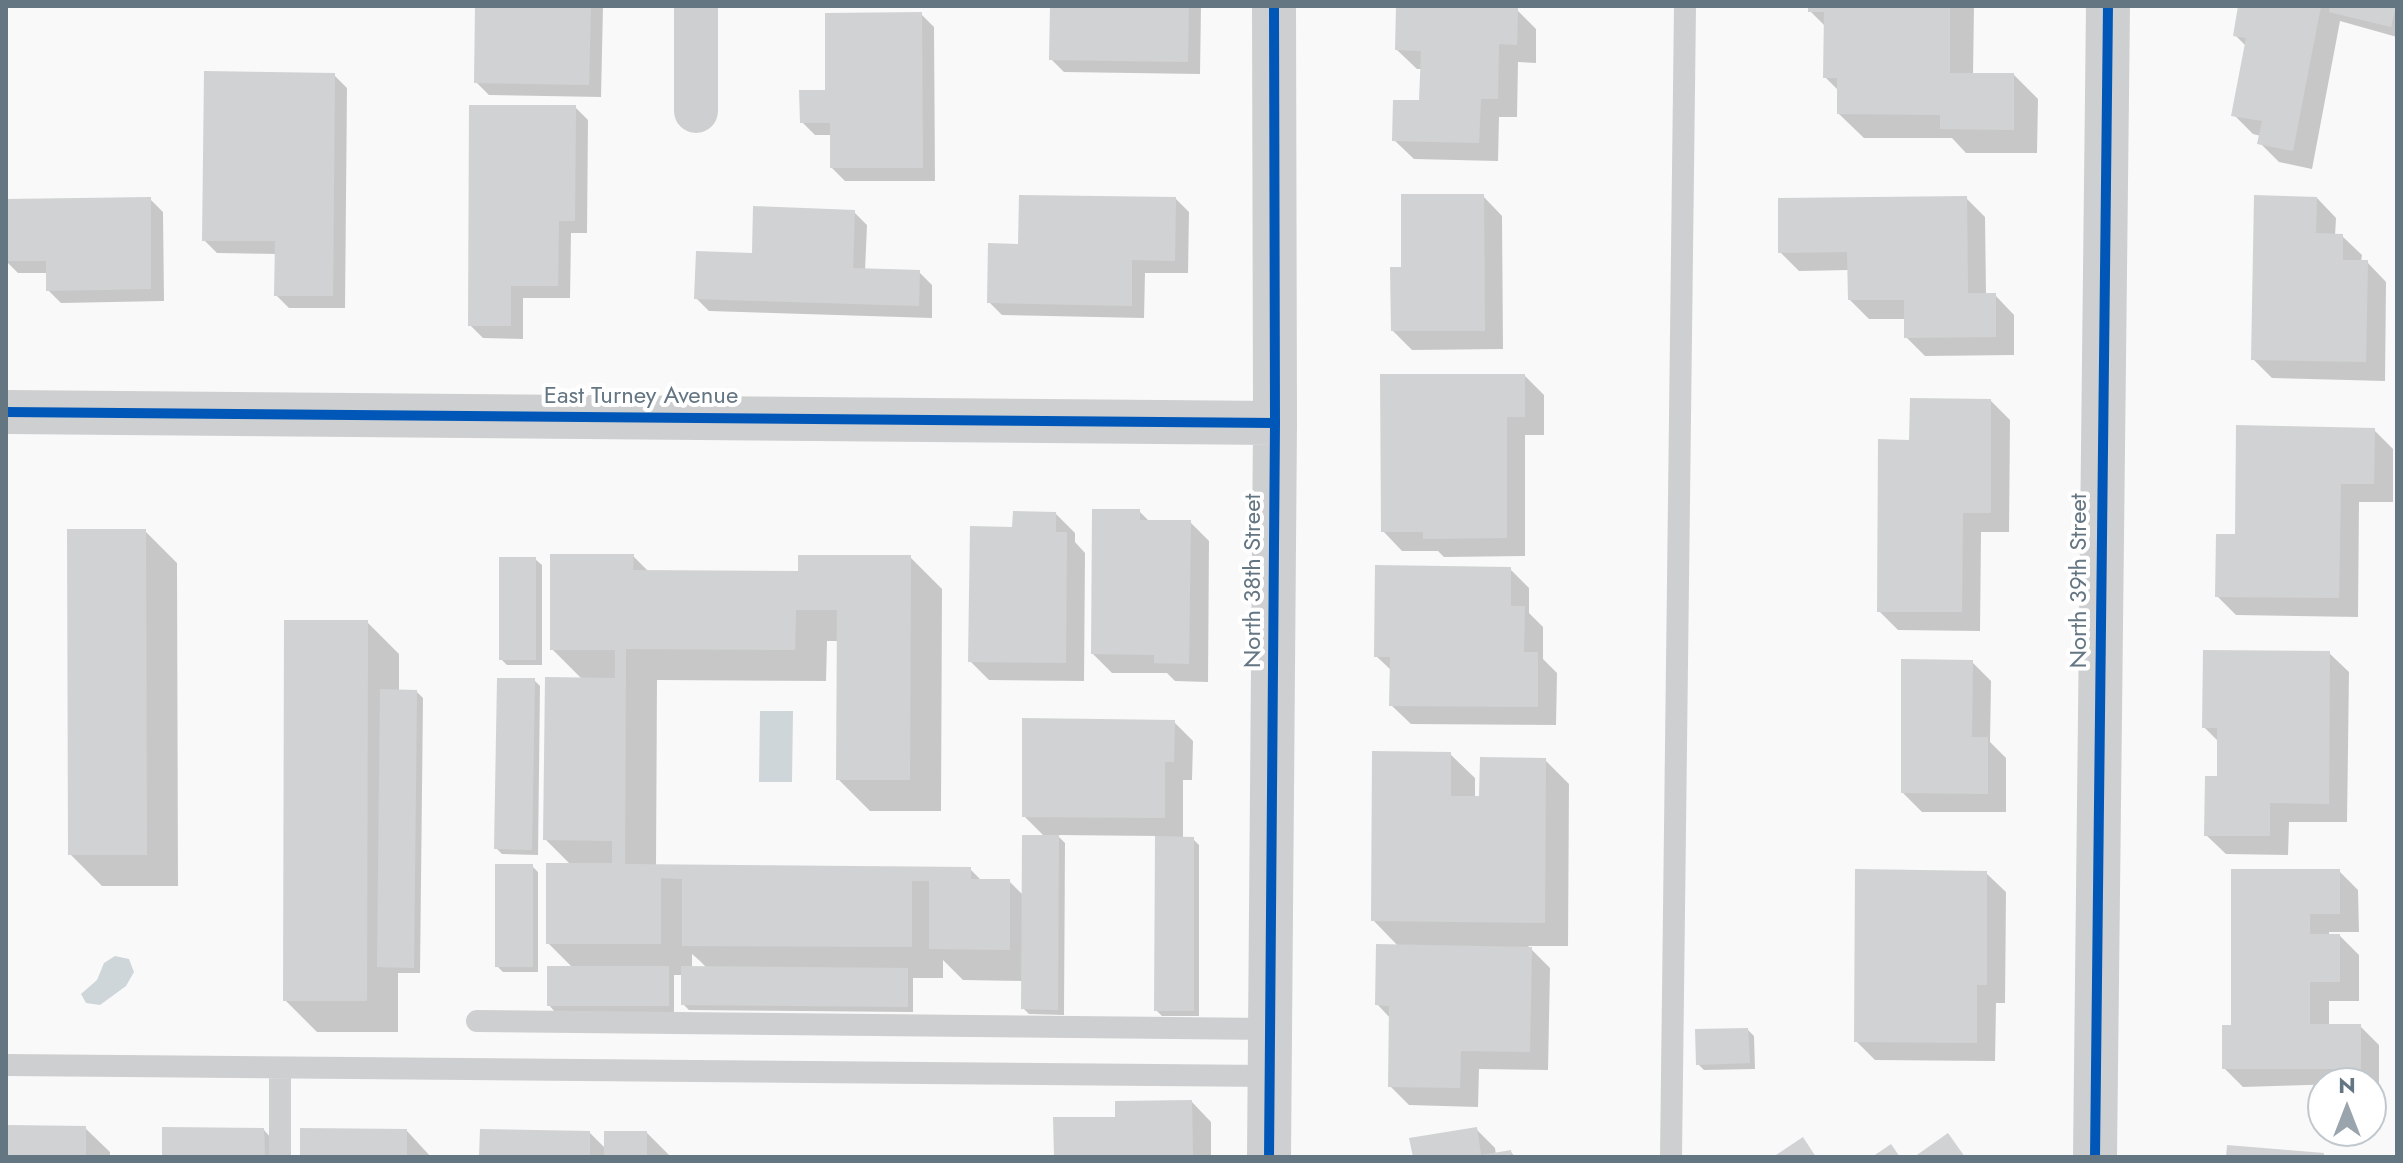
<!DOCTYPE html>
<style>
body{margin:0}
#map{position:relative;width:2403px;height:1163px;overflow:hidden;background:#f9f9f9;font-family:Jost,sans-serif}
canvas{display:block}
.frame{position:absolute;inset:0;border:8px solid #657683;pointer-events:none}
.north{position:absolute;left:2307px;top:1067px;width:80px;height:80px;box-sizing:border-box;background:#fff;border:2px solid #c1c8cd;border-radius:50%;rotate:0deg;font-size:22px;font-weight:700;line-height:32px;text-align:center;color:#657683}
.north::after{content:'';display:block;margin:auto;width:28px;height:36px;background:#99a4ac;clip-path:polygon(50% 0,100% 100%,50% 72%,0 100%)}
</style>
<div id="map">
<canvas width="2403" height="1163"></canvas>
<div class="frame"></div>
<div class="north">N</div>
</div>
<script>
const context = document.querySelector('canvas').getContext('2d');
context.lineJoin = 'round';
function paint(path, color) {
  context.fillStyle = color;
  context.fill(path, 'evenodd');
}
function shape(rows) {
  const path = new Path2D();
  for (const r of rows) {
    path.moveTo(r[0], r[1]);
    for (let i = 2; i < r.length; i += 2) path.lineTo(r[i], r[i + 1]);
  }
  return path;
}
function trace(path, color, width, dash) {
  context.strokeStyle = color;
  context.lineWidth = width;
  context.lineCap = dash ? 'butt' : 'round';
  context.setLineDash(dash || []);
  context.stroke(path);
}
function write(font, color, halo, rows, align = 'center') {
  context.font = font + ' Jost,sans-serif';
  context.lineWidth = 8;
  context.setLineDash([]);
  context.textBaseline = 'middle';
  context.strokeStyle = halo;
  context.fillStyle = color;
  for (const [text, x, y, turn = 0] of rows) {
    context.save();
    context.translate(x, y);
    context.rotate((+turn || 0) * Math.PI / 180);
    context.textAlign = isNaN(turn) ? turn : align;
    if (halo) context.strokeText(text, 0, 0);
    context.fillText(text, 0, 0);
    context.restore();
  }
}
const water = shape([
 [760,711,793,711,792,782,759,782],
 [115,956,129,959,134,972,126,986,100,1005,86,1003,81,994,97,980,104,963]
]);
const shadow = shape([
 [477,6,603,6,601,97,489,95,476,82],
 [1052,6,1201,6,1200,74,1064,72,1051,59],
 [1810,6,1974,6,1973,75,2014,75,2038,99,2037,153,1966,153,1952,138,1864,138,1839,114,1839,91,1825,77,1826,27,1810,11],
 [2240,6,2328,6,2331,9,2332,6,2397,6,2397,37,2340,21,2312,169,2279,162,2260,143,2261,136,2253,134,2234,115,2247,47,2235,35],
 [1517,10,1536,29,1536,63,1518,62,1517,117,1499,117,1498,161,1414,159,1394,140,1421,102,1422,69,1417,69,1397,50],
 [921,14,934,27,935,181,845,181,832,168,832,135,815,135,802,122,827,92],
 [334,75,347,88,345,308,289,308,276,295,277,254,217,253,204,240],
 [575,107,588,120,587,233,571,233,570,298,523,298,523,339,483,338,470,325],
 [1483,196,1502,216,1503,349,1412,350,1393,331,1403,269],
 [1966,198,1985,217,1986,295,1995,295,2014,315,2014,355,1925,356,1906,337,1906,319,1869,319,1850,300,1849,270,1799,271,1780,252],
 [2317,198,2336,218,2335,236,2342,236,2362,255,2361,262,2367,262,2386,282,2385,381,2272,378,2253,359],
 [150,199,163,212,164,301,61,303,48,290,48,273,18,273,6,261,6,201],
 [1176,199,1189,212,1188,273,1145,273,1144,318,1002,315,989,302,1020,246],
 [854,212,867,225,865,271,919,272,932,285,932,318,709,311,696,298,754,255],
 [1525,376,1544,395,1544,435,1525,435,1525,556,1444,557,1438,551,1402,551,1383,531],
 [1991,401,2010,420,2009,532,1981,532,1980,631,1898,630,1879,611,1911,442],
 [2374,430,2393,449,2393,502,2359,502,2358,617,2236,615,2217,596,2237,536],
 [1139,511,1150,522,1190,522,1209,541,1208,682,1175,681,1167,673,1112,673,1093,654],
 [1056,514,1075,533,1075,542,1085,553,1084,681,989,680,970,661,1014,529],
 [145,531,177,563,178,886,102,886,70,854],
 [633,556,649,572,800,573,910,557,942,589,941,811,870,811,838,779,839,641,827,641,826,681,657,680,656,867,970,869,982,881,1009,881,1023,895,1045,837,1024,816,1174,722,1193,741,1192,780,1183,780,1183,839,1193,839,1199,845,1199,1016,1162,1016,1156,1010,1157,836,1057,835,1065,843,1064,1015,1029,1014,1023,1008,1023,981,963,980,943,960,943,978,913,978,913,1012,689,1010,683,1004,683,975,674,975,674,1012,555,1012,549,1005,573,968,548,943,571,865,545,839,582,679,552,649],
 [692,954,700,961,707,968,692,968],
 [535,559,542,565,542,665,507,665,501,659],
 [1510,569,1529,588,1529,613,1543,627,1543,659,1557,673,1556,725,1411,724,1391,705,1392,671,1376,656],
 [367,622,399,654,399,691,417,692,423,698,420,973,398,973,398,1032,317,1032,285,1000],
 [2329,653,2349,672,2347,822,2289,822,2288,855,2226,854,2206,835,2219,778,2219,742,2204,727],
 [1972,662,1991,681,1990,742,2006,758,2006,812,1922,812,1903,793],
 [534,680,540,686,538,855,502,854,496,848],
 [1450,754,1475,778,1475,798,1481,798,1545,760,1569,784,1568,946,1528,946,1550,968,1548,1070,1479,1069,1478,1107,1409,1105,1390,1086,1391,1019,1377,1004,1399,947,1373,920],
 [532,866,538,872,538,972,503,972,497,966],
 [2233,871,2339,871,2358,890,2359,932,2329,932,2329,936,2340,936,2359,955,2359,1001,2329,1001,2329,1026,2360,1026,2379,1045,2379,1087,2371,1087,2371,1083,2243,1087,2224,1068,2233,1027],
 [1986,873,2006,892,2005,1003,1996,1003,1995,1061,1875,1060,1856,1041],
 [1748,1030,1754,1036,1755,1069,1704,1070,1698,1064],
 [1192,1102,1211,1122,1211,1157,1056,1157,1117,1119],
 [6,1127,85,1128,110,1152,110,1157,6,1157],
 [1476,1129,1495,1148,1496,1155,1511,1152,1515,1157,1415,1157],
 [264,1130,288,1157,164,1157],
 [407,1131,431,1157,302,1157],
 [590,1133,606,1149,647,1133,671,1157,481,1157]
]);
const building = shape([
 [475,6,591,6,589,85,474,83],
 [1050,6,1189,6,1188,62,1049,60],
 [1396,6,1518,8,1517,45,1499,44,1498,99,1481,99,1479,143,1392,141,1393,100,1419,100,1421,51,1395,50],
 [1808,6,1950,6,1950,73,2014,73,2014,130,1940,129,1940,115,1837,114,1837,78,1823,78,1824,12,1808,12],
 [2238,6,2321,6,2293,151,2257,144,2262,121,2231,116,2246,38,2233,36],
 [2330,6,2396,6,2391,27,2329,12],
 [922,12,923,168,830,168,830,123,800,123,799,90,825,90,825,13],
 [204,71,335,73,333,296,274,296,275,241,202,241],
 [469,105,576,105,575,221,559,221,558,286,511,286,511,326,468,326],
 [1401,194,1484,194,1485,331,1391,331,1390,267,1401,267],
 [1019,195,1176,197,1175,261,1132,260,1132,306,987,303,988,243,1018,244],
 [2254,195,2317,197,2316,233,2343,234,2343,260,2368,260,2366,362,2251,360],
 [1967,196,1968,293,1996,293,1996,337,1904,338,1904,300,1848,300,1847,252,1778,253,1778,198],
 [151,197,151,289,46,291,46,261,6,261,6,199],
 [753,206,855,210,853,268,920,270,919,306,694,299,696,251,752,253],
 [1380,374,1525,374,1525,417,1507,417,1507,538,1423,539,1423,532,1381,532],
 [1910,398,1991,399,1991,513,1963,513,1962,612,1877,612,1878,439,1909,440],
 [2236,425,2375,428,2374,484,2341,484,2339,598,2215,597,2216,534,2235,534],
 [1092,509,1140,509,1140,520,1191,520,1189,664,1154,663,1154,655,1091,654],
 [1013,511,1056,512,1056,532,1067,532,1066,663,968,662,970,526,1012,527],
 [67,529,146,529,147,855,68,855],
 [550,554,634,554,633,570,798,571,798,555,911,555,910,780,836,780,837,610,796,610,795,650,626,649,625,864,971,867,971,879,1010,879,1010,950,929,949,929,881,912,881,912,947,682,946,682,879,661,878,661,944,546,944,546,863,612,863,612,841,543,840,545,677,615,678,615,650,550,650],
 [499,557,536,557,536,660,499,660],
 [1375,565,1511,567,1511,606,1525,606,1524,652,1538,652,1538,707,1389,706,1390,657,1374,657],
 [284,620,368,620,367,1001,283,1001],
 [2203,650,2330,651,2329,804,2270,803,2270,836,2204,836,2205,776,2217,776,2217,728,2202,728],
 [1901,659,1973,660,1972,737,1988,737,1988,794,1901,793],
 [497,678,535,678,532,850,494,849],
 [380,689,417,690,414,968,377,967],
 [1022,718,1175,720,1174,762,1165,762,1165,818,1022,817],
 [1372,751,1451,752,1451,796,1479,796,1480,757,1546,758,1545,923,1371,921],
 [1022,835,1059,835,1058,1010,1021,1009],
 [1155,836,1194,837,1194,1011,1154,1011],
 [495,864,533,864,533,967,495,967],
 [1855,869,1987,871,1987,985,1977,985,1977,1043,1854,1042],
 [2231,869,2340,869,2340,914,2310,914,2310,934,2340,934,2340,982,2310,982,2310,1024,2361,1024,2361,1069,2222,1069,2222,1025,2231,1025],
 [1376,944,1532,947,1530,1052,1461,1051,1460,1088,1388,1087,1389,1006,1375,1005],
 [547,966,669,966,669,1006,547,1006],
 [681,966,908,968,908,1007,681,1005],
 [1748,1028,1750,1063,1696,1065,1695,1029],
 [1192,1100,1193,1157,1054,1157,1053,1117,1115,1117,1115,1101],
 [6,1125,86,1126,86,1157,6,1157],
 [162,1127,264,1128,265,1157,162,1157],
 [1477,1127,1481,1155,1511,1150,1512,1157,1413,1157,1409,1138],
 [300,1128,407,1129,407,1157,300,1157],
 [480,1129,590,1131,590,1157,479,1157],
 [604,1131,647,1131,647,1157,604,1157],
 [1948,1133,1965,1157,1914,1157],
 [1803,1137,1816,1157,1773,1157],
 [1891,1144,1900,1157,1872,1157],
 [2227,1145,2324,1153,2324,1157,2226,1157]
]);
const service = shape([
 [477,1021,1271,1029],
 [6,1065,1270,1076],
 [280,1070,280,1157],
 [1671,1157,1685,6]
]);
const minor = shape([
 [696,111,696,6],
 [6,412,1275,423],
 [1269,1157,1275,423,1274,6],
 [2095,1157,2108,6]
]);
const cycleway = shape([
 [6,412,1275,423],
 [1269,1157,1275,423,1274,6],
 [2095,1157,2108,6]
]);
const streetNames = [
 ["East Turney Avenue",641,397],
 ["North 38th Street",1254,581,-90],
 ["North 39th Street",2080,581,-90]
];
paint(water, '#ced6d9');
paint(shadow, '#0003');
paint(building, '#d0d2d3');
trace(service, '#cecfd0', 22);
trace(minor, '#cecfd0', 44);
trace(cycleway, '#0057b8', 10);
write('24px', '#657683', '#fff', streetNames);
</script>
